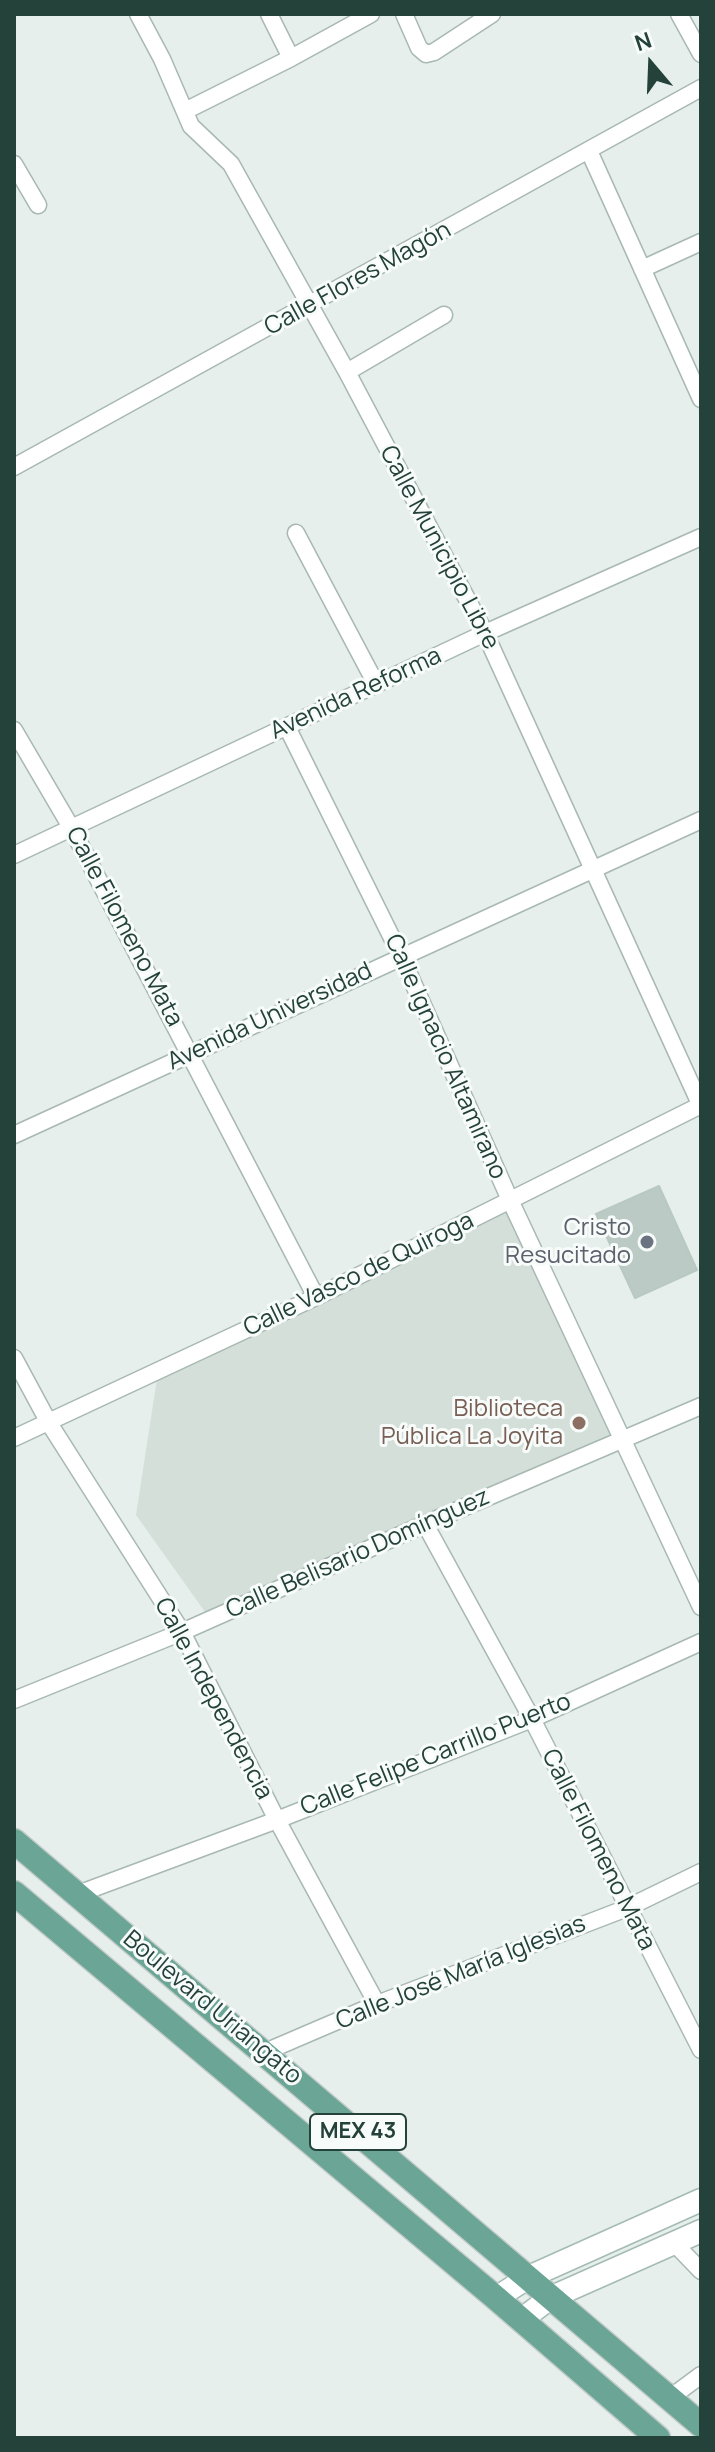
<!DOCTYPE html>
<meta charset="utf-8">
<style>
body{margin:0}
#map{position:relative;width:715px;height:2452px;overflow:hidden;background:#e6efeb;font-family:Manrope,sans-serif}
canvas{display:block}
.frame{position:absolute;inset:0;border:16px solid #24423a;pointer-events:none}
.north{position:absolute;left:611px;top:24px;width:80px;height:80px;-webkit-text-stroke:6px #f7fbf9;paint-order:stroke;rotate:341deg;font-size:22px;font-weight:700;line-height:32px;text-align:center;color:#24423a}
.north::after{content:'';display:block;margin:auto;width:28px;height:36px;background:#24423a;clip-path:polygon(50% 0,100% 100%,50% 72%,0 100%)}
</style>
<div id="map">
<canvas width="715" height="2452"></canvas>
<div class="frame"></div>
<div class="north">N</div>
</div>
<script>
const context = document.querySelector('canvas').getContext('2d');
context.lineJoin = 'round';
function paint(path, color) {
  context.fillStyle = color;
  context.fill(path, 'evenodd');
}
function shape(rows) {
  const path = new Path2D();
  for (const r of rows) {
    path.moveTo(r[0], r[1]);
    for (let i = 2; i < r.length; i += 2) path.lineTo(r[i], r[i + 1]);
  }
  return path;
}
function trace(path, color, width, dash) {
  context.strokeStyle = color;
  context.lineWidth = width;
  context.lineCap = dash ? 'butt' : 'round';
  context.setLineDash(dash || []);
  context.stroke(path);
}
function write(font, color, halo, rows, align = 'center') {
  context.font = font + ' Manrope,sans-serif';
  context.lineWidth = 6;
  context.setLineDash([]);
  context.textBaseline = 'middle';
  context.strokeStyle = halo;
  context.fillStyle = color;
  for (const [text, x, y, turn = 0] of rows) {
    context.save();
    context.translate(x, y);
    context.rotate((+turn || 0) * Math.PI / 180);
    context.textAlign = isNaN(turn) ? turn : align;
    if (halo) context.strokeText(text, 0, 0);
    context.fillText(text, 0, 0);
    context.restore();
  }
}
const built = shape([
 [510,1200,624,1440,210,1619,136,1515,158,1372]
]);
const building = shape([
 [659,1186,697,1270,635,1298,596,1214,659,1186]
]);
const street = shape([
 [138,14,162,59,191,126,231,164,347,372,485,633,701,1106],
 [269,14,291,58],
 [404,14,419,48,426,54,434,52,492,14],
 [679,14,701,54],
 [185,111,291,58,371,14],
 [589,151,701,399],
 [14,164,38,205],
 [642,269,701,242],
 [347,372,444,315],
 [14,467,701,88],
 [296,533,376,684],
 [287,727,401,956,510,1200,701,1607],
 [14,730,72,829,316,1297],
 [14,855,485,633,701,537],
 [14,1135,701,820],
 [14,1358,49,1423,182,1632,277,1820,377,2004],
 [14,1438,316,1297,701,1105],
 [425,1524,532,1719,701,2050],
 [14,1700,182,1632,425,1524,701,1406],
 [78,1894,277,1820,532,1719,701,1642],
 [265,2052,377,2004,627,1908,701,1872],
 [674,2243,701,2271],
 [670,2398,701,2375]
]);
const secondary = shape([
 [496,2298,529,2277,701,2200],
 [521,2320,550,2298,701,2231]
]);
const primary = shape([
 [14,1841,701,2425],
 [14,1893,496,2298,658,2438]
]);
const markers = [
 [647,1242,8,"#6b7280"],
 [579,1423,8,"#8d6e63"]
];
const shields = [
 [358,2132,96]
];
const shieldNames = [
 ["MEX 43",358,2132]
];
const streetNames = [
 ["Calle Flores Magón",358,279,-29],
 ["Calle Municipio Libre",439,548,62],
 ["Avenida Reforma",356,694,-25],
 ["Calle Filomeno Mata",124,927,62],
 ["Avenida Universidad",270,1017,-25],
 ["Calle Ignacio Altamirano",445,1057,66],
 ["Calle Vasco de Quiroga",359,1275,-26],
 ["Calle Belisario Domínguez",358,1554,-24],
 ["Calle Independencia",213,1699,62],
 ["Calle Felipe Carrillo Puerto",436,1755,-22],
 ["Calle Filomeno Mata",598,1850,63],
 ["Calle José María Iglesias",461,1973,-22],
 ["Boulevard Uriangato",212,2008,40]
];
const worshipNames = [
 ["Cristo",631,1228],
 ["Resucitado",631,1256]
];
const educationNames = [
 ["Biblioteca",563,1409],
 ["Pública La Joyita",563,1437]
];
paint(built, '#d4dfda');
paint(building, '#bbcac4');
trace(building, '#b8c9c2', 2);
trace(street, '#a8b8b2', 19);
trace(secondary, '#a4bbb3', 25);
trace(primary, '#c2cac8', 27);
trace(street, '#fff', 16);
trace(secondary, '#fff', 22);
trace(primary, '#6aa596', 24);
for (const [x, y, r, color] of markers) {
  const dot = new Path2D();
  dot.arc(x, y, r, 0, 2 * Math.PI);
  context.fillStyle = color;
  context.fill(dot);
  trace(dot, '#f7fbf9', 3);
}
for (const [x, y, w] of shields) {
  const box = new Path2D();
  box.roundRect(x - w / 2, y - 18, w, 36, 6);
  context.fillStyle = '#f7fbf9';
  context.fill(box);
  trace(box, '#24423a', 2);
}
write('bold 22px', '#24423a', null, shieldNames);
write('24px', '#24423a', '#f7fbf9', streetNames);
write('24px', '#5b616d', '#f7fbf9', worshipNames, 'right');
write('24px', '#785e54', '#f7fbf9', educationNames, 'right');
</script>
